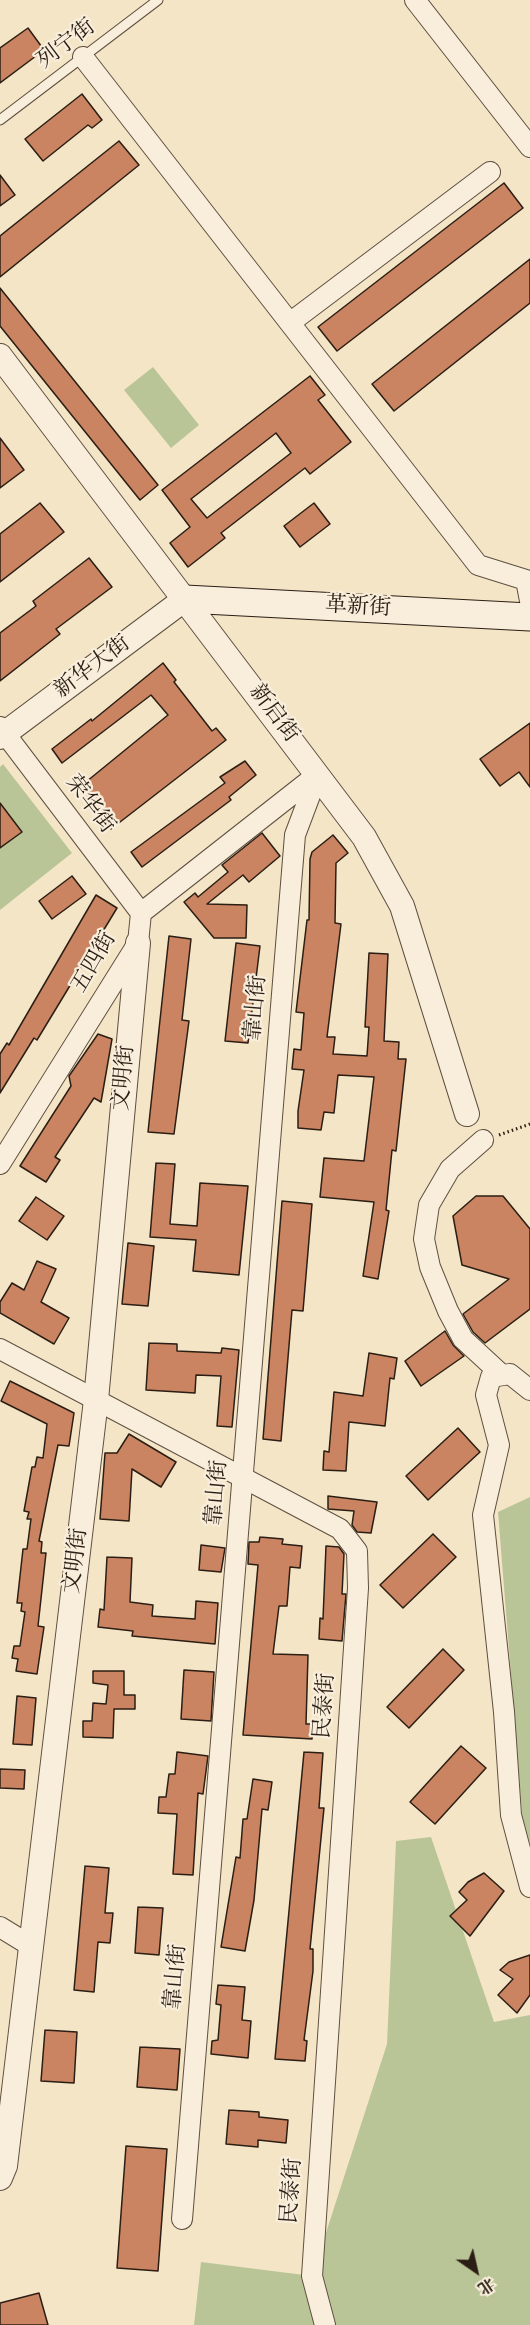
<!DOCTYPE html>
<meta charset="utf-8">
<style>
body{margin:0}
#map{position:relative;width:530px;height:2325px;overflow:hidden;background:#f5e5c7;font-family:"IM FELL DW Pica","Noto Serif SC",serif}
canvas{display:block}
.north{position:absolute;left:446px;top:2241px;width:60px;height:60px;-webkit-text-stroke:4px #f8eedb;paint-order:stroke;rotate:146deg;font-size:16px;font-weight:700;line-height:24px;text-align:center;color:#2b1e14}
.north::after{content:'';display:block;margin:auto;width:21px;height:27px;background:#2b1e14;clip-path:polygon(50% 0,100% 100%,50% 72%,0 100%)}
</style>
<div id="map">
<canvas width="530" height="2325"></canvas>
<div class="north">北</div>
</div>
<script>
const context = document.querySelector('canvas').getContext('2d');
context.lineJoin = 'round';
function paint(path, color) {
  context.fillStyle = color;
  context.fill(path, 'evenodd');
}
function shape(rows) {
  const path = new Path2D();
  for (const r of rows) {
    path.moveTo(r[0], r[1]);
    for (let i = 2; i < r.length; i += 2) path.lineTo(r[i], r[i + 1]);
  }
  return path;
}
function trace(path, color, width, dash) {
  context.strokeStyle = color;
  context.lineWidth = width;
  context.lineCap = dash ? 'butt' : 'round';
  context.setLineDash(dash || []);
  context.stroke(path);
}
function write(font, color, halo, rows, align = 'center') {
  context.font = font + ' "IM FELL DW Pica","Noto Serif SC",serif';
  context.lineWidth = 4.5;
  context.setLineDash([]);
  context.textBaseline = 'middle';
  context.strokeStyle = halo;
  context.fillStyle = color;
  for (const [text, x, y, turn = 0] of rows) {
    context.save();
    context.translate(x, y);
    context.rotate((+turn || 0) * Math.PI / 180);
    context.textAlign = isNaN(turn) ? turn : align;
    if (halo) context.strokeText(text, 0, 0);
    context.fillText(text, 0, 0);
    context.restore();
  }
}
const green = shape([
 [153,367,199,425,171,448,124,390],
 [3,764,72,853,0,910,0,767],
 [530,1497,530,1843,523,1825,498,1512],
 [431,1837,494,2022,530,2015,530,2325,194,2325,201,2262,312,2276,387,2044,396,1841]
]);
const building = shape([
 [28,28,44,50,0,83,0,48,28,28],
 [82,94,102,120,92,128,88,125,43,161,25,139,82,94],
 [119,141,139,165,0,277,0,236,119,141],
 [0,175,15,195,0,206,0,175],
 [504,183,523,208,337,351,318,327,504,183],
 [530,259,530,303,394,411,372,384,530,259],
 [0,288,158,485,140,500,0,326,0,288],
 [310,376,325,395,318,400,351,442,310,474,305,468,221,533,225,538,188,567,170,543,190,527,162,490,310,376],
 [276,433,291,453,207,518,191,499,276,433],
 [0,438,24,470,0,488,0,438],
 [40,503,64,532,0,582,0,534,40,503],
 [314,503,330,524,300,547,284,526,314,503],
 [89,558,112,587,56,629,60,634,0,681,0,633,36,606,33,601,89,558],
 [163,663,176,680,174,682,212,731,216,728,226,740,111,829,81,786,168,715,151,695,62,763,52,749,91,719,92,721,163,663],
 [530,723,530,787,519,772,500,786,480,759,530,723],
 [245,761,256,775,229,797,231,800,142,867,131,852,225,783,220,777,245,761],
 [0,803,22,832,0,848,0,803],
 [262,833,280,856,249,882,243,875,207,904,247,905,246,938,214,938,184,902,195,893,198,897,228,872,222,865,262,833],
 [333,835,348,853,336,863,335,923,341,924,327,1037,335,1037,333,1054,367,1056,369,1027,365,1027,369,953,388,954,384,1041,399,1042,398,1059,406,1059,396,1151,392,1150,386,1210,389,1211,378,1279,363,1276,374,1202,320,1197,324,1158,364,1161,374,1077,338,1075,334,1113,324,1112,321,1130,298,1128,298,1111,304,1070,292,1069,294,1049,301,1050,304,1013,296,1012,307,920,309,920,310,859,312,852,333,835],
 [72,876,86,894,52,919,39,901,72,876],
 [96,895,117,908,37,1040,34,1038,0,1093,0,1054,7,1043,9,1045,96,895],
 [169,936,191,939,182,1020,189,1021,174,1134,148,1132,169,936],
 [236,943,260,946,248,1043,225,1041,236,943],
 [98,1034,112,1039,101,1102,94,1098,55,1157,60,1160,46,1182,20,1166,71,1086,69,1076,98,1034],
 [156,1163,175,1164,170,1224,197,1226,200,1183,248,1186,239,1275,193,1271,196,1240,150,1237,156,1163],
 [476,1196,503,1196,530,1229,530,1309,485,1343,473,1332,463,1314,509,1279,462,1265,453,1216,476,1196],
 [36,1197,64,1216,47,1240,19,1221,36,1197],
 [282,1201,312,1204,303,1311,292,1310,281,1441,263,1439,282,1201],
 [128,1243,154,1246,148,1306,122,1304,128,1243],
 [37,1261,56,1269,41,1302,69,1318,54,1344,0,1313,0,1302,12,1283,24,1290,37,1261],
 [445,1331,453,1345,464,1356,421,1386,405,1361,445,1331],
 [149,1343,177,1344,177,1351,221,1353,222,1348,239,1350,232,1427,217,1426,221,1376,196,1375,195,1393,146,1390,149,1343],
 [369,1353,397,1358,394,1379,390,1378,385,1426,349,1422,346,1471,323,1470,324,1451,329,1452,334,1392,363,1396,369,1353],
 [10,1381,74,1413,69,1446,58,1445,39,1541,42,1542,41,1553,46,1553,38,1626,44,1627,37,1674,16,1671,18,1659,12,1658,14,1646,20,1646,25,1612,21,1611,22,1603,17,1603,23,1549,27,1549,31,1519,27,1519,29,1512,24,1511,32,1467,35,1467,37,1457,43,1458,47,1424,1,1401,10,1381],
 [458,1428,480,1452,428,1500,406,1476,458,1428],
 [129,1434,176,1462,161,1487,132,1469,129,1521,100,1519,105,1453,117,1453,129,1434],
 [328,1496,377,1502,371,1533,357,1532,352,1525,354,1511,328,1509,328,1496],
 [433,1534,456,1557,403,1608,380,1585,433,1534],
 [260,1537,283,1539,282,1544,302,1546,300,1568,290,1567,287,1606,279,1606,273,1654,308,1655,306,1724,313,1724,312,1739,243,1735,258,1565,248,1564,249,1542,259,1542,260,1537],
 [201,1545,225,1548,221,1572,199,1570,201,1545],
 [326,1546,339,1547,344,1554,342,1594,346,1594,342,1641,319,1639,320,1618,323,1619,326,1546],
 [107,1557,132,1558,130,1602,153,1605,152,1616,195,1619,196,1601,218,1603,215,1644,132,1636,133,1631,98,1627,100,1609,104,1610,107,1557],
 [443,1649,464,1670,409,1728,387,1707,443,1649],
 [184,1670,214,1672,211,1721,181,1719,184,1670],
 [93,1671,124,1671,124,1695,135,1695,135,1709,114,1709,113,1738,83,1737,83,1721,92,1721,93,1703,106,1704,108,1685,93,1683,93,1671],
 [17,1696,36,1698,32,1745,13,1744,17,1696],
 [461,1746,486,1768,435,1824,410,1802,461,1746],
 [177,1752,208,1756,203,1794,198,1793,193,1875,173,1874,177,1814,158,1813,159,1797,166,1797,169,1774,175,1774,177,1752],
 [304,1752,323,1753,319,1808,324,1808,310,1949,313,1949,313,1971,304,2040,307,2041,305,2061,275,2059,304,1752],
 [0,1769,25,1770,24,1789,0,1788,0,1769],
 [253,1779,272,1782,268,1810,262,1809,254,1900,245,1951,221,1947,236,1857,240,1858,243,1819,247,1819,253,1779],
 [85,1866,109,1868,105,1913,113,1913,110,1943,98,1942,94,1992,74,1990,85,1866],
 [484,1873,504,1891,470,1936,450,1916,467,1900,459,1892,468,1882,484,1873],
 [138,1907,163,1908,159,1955,135,1953,138,1907],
 [530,1955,530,1995,517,2013,498,1995,513,1979,500,1970,509,1962,530,1955],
 [218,1985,245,1987,242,2020,251,2021,248,2058,211,2054,212,2041,218,2040,221,2005,216,2004,218,1985],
 [45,2030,77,2032,74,2083,41,2081,45,2030],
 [140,2047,180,2049,177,2090,137,2087,140,2047],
 [229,2110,259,2112,259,2117,288,2120,286,2143,258,2140,258,2147,226,2144,229,2110],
 [126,2146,167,2149,158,2271,117,2268,126,2146],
 [39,2293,48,2325,0,2325,0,2303,39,2293]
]);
const path = shape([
 [499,1135,530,1124]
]);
const service = shape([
 [0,120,158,0]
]);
const minor = shape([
 [415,0,530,147],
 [83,57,478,565,526,580,530,601],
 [291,322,490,172],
 [0,727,141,913],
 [483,1140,450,1169,429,1205,424,1239,430,1267,448,1311,463,1339,502,1375],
 [0,1164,138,943,141,913,318,774],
 [0,1349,340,1529,357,1551,358,1588,312,2276,325,2325],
 [530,1390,510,1374,491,1377,486,1395,499,1445,483,1515,504,1712,511,1815,530,1887],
 [0,1927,31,1946],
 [182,2219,295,835,318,774]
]);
const tertiary = shape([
 [0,356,364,837,402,906,467,1114],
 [0,737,185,599],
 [0,2178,5,2166,96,1400,138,943]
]);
const secondary = shape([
 [185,599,530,617]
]);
const streetNames = [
 ["列宁街",67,45,-37],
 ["革新街",358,608,3],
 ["新华大街",93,668,-37],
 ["新启街",273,714,53],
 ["荣华街",89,805,53],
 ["五四街",95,963,-60],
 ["靠山街",257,1008,-85],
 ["文明街",125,1078,-85],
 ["靠山街",218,1493,-85],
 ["文明街",77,1561,-83],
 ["民泰街",326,1706,-86],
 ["靠山街",177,1977,-85],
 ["民泰街",293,2191,-86]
];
paint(green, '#bac597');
paint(building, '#ca8461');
trace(building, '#2b1e14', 1.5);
trace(service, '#5e5041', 11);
trace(minor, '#5e5041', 22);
trace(tertiary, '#5e5041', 26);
trace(secondary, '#2b1e14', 29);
trace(path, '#2b1e14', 3, [1.5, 3]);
trace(service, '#f8eedb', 9);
trace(minor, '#f8eedb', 20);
trace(tertiary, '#f8eedb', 24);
trace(secondary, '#f8eedb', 27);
write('22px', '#2b1e14', '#f8eedb', streetNames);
</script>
